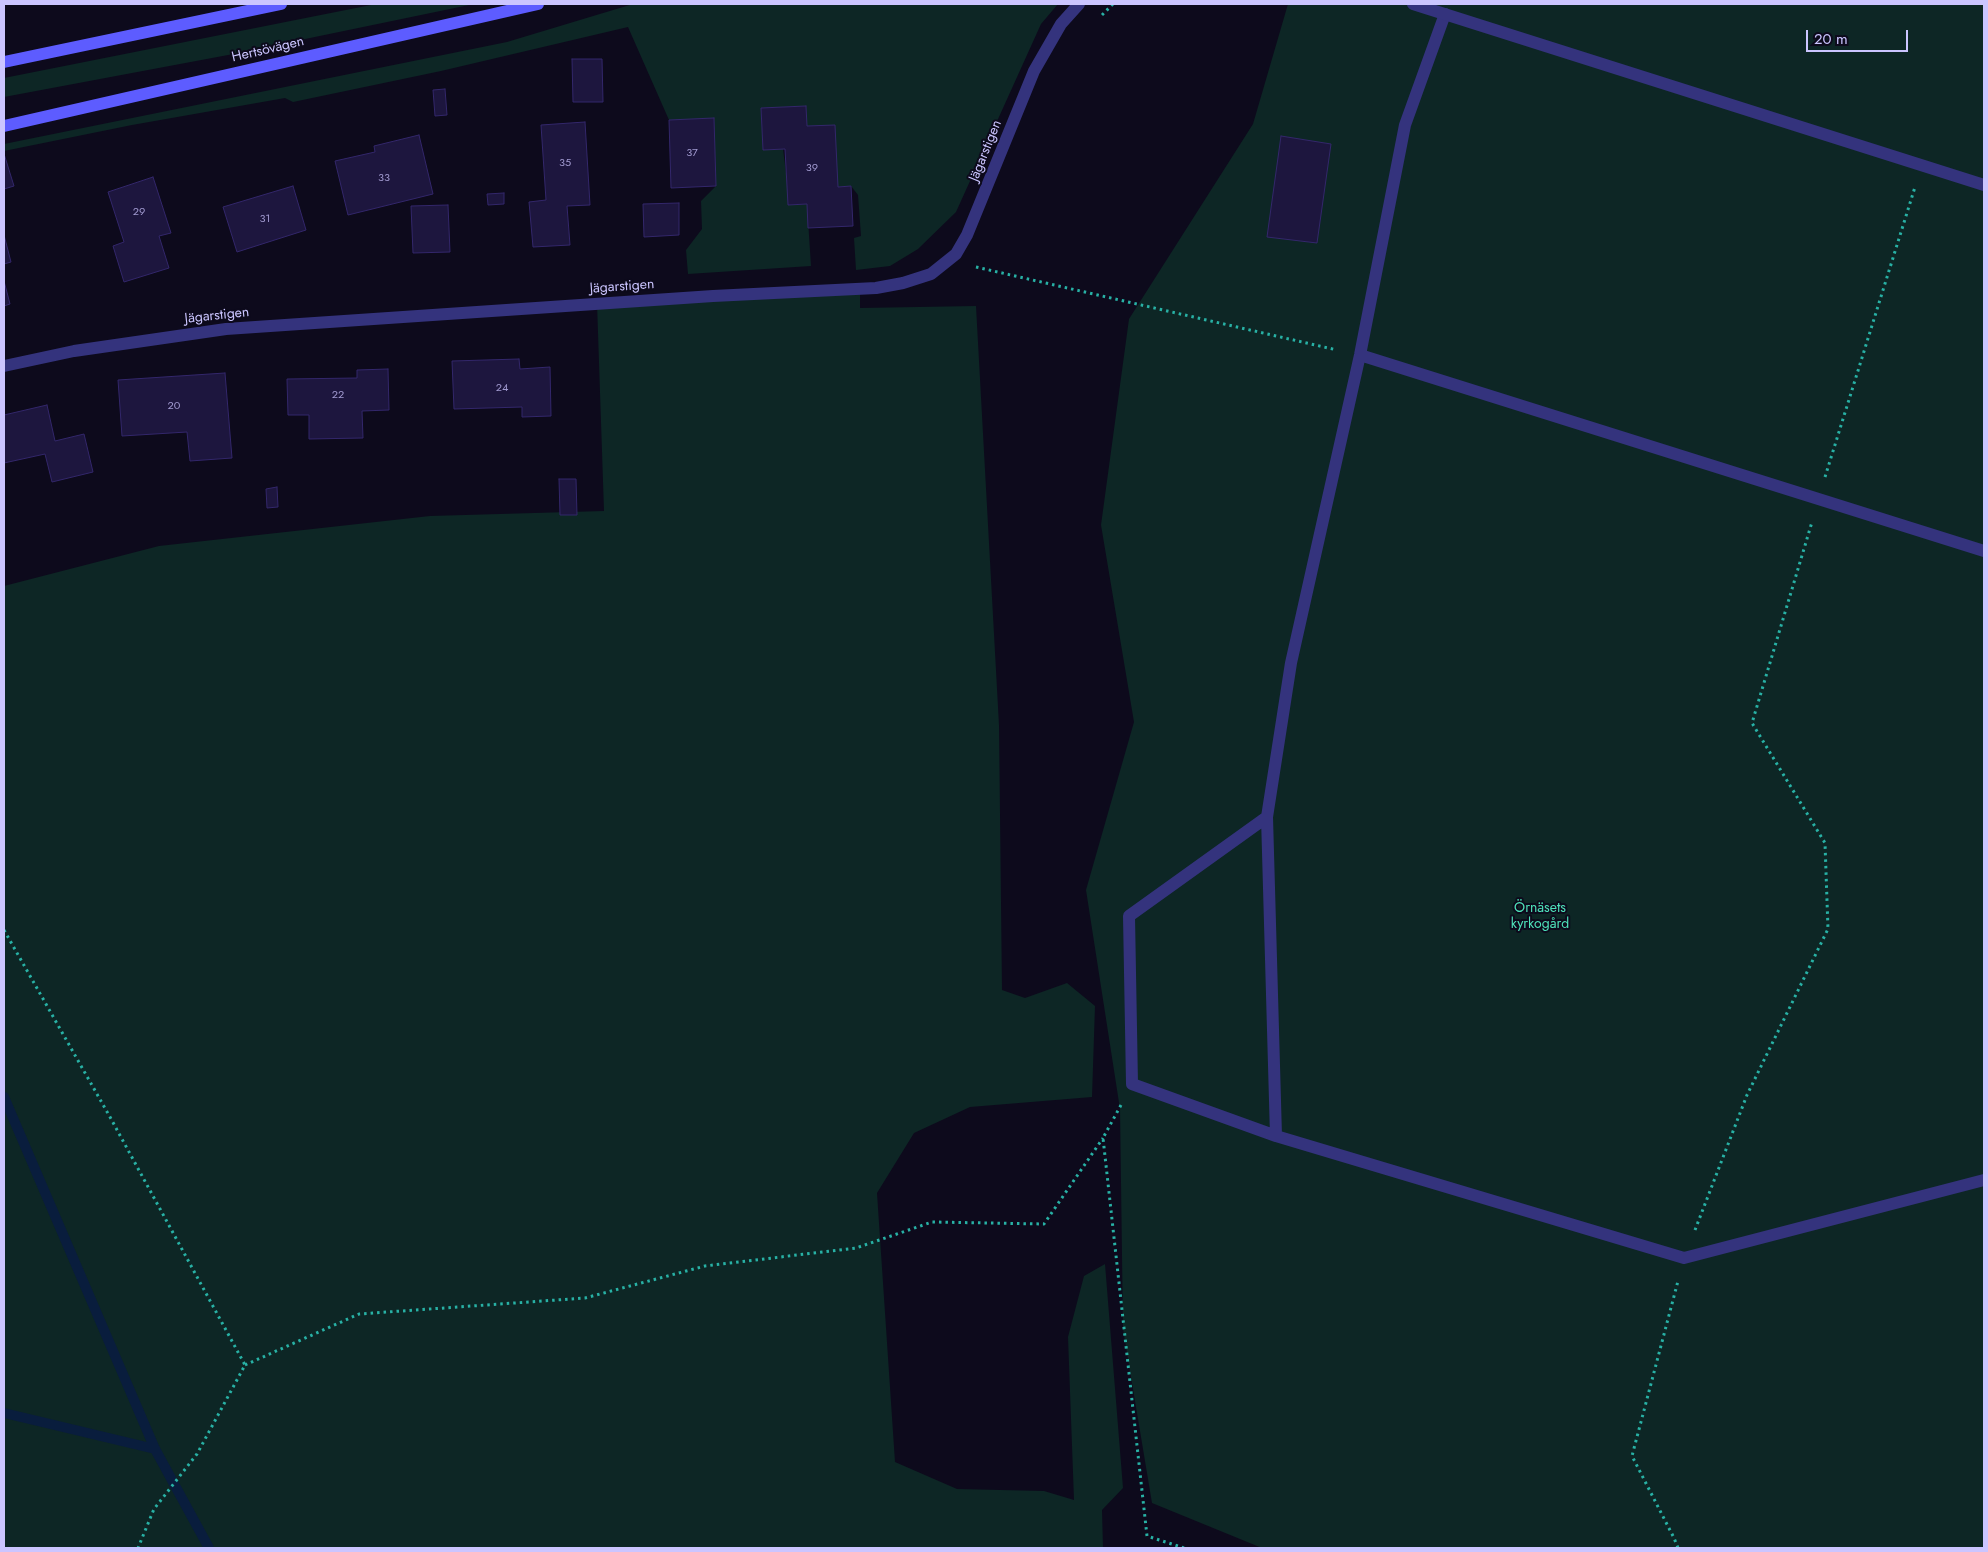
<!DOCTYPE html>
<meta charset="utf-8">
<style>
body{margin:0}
#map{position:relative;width:1988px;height:1552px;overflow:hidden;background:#0d0a1c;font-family:Jost,sans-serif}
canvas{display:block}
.frame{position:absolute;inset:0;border:5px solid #cbc5ff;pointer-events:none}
.scale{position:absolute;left:1806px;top:30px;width:102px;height:22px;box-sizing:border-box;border:2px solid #cbc5ff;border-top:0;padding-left:6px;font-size:15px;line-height:18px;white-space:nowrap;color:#cbc5ff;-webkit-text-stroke:4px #0d0a1c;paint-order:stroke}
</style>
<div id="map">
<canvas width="1988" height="1552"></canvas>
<div class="frame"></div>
<div class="scale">20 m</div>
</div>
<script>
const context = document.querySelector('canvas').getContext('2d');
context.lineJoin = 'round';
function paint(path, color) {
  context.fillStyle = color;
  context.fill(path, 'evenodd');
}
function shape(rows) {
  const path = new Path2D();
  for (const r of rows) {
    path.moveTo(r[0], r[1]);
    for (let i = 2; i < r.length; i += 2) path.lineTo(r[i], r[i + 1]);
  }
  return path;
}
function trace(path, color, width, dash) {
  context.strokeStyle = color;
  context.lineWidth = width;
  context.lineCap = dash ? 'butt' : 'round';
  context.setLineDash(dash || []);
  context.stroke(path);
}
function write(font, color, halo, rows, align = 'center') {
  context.font = font + ' Jost,sans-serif';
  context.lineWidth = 4;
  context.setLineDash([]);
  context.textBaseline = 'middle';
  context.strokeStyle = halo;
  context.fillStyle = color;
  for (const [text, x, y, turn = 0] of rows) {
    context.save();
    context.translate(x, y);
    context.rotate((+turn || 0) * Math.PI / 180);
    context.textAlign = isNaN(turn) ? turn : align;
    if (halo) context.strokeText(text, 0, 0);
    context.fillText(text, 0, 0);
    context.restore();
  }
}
const green = shape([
 [376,4,474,4,228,55,4,97,4,78],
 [633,4,1058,4,1041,24,956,212,918,249,890,266,856,270,854,238,861,236,858,195,851,186,838,187,807,126,806,106,761,108,763,150,783,149,790,205,807,204,811,266,688,274,686,250,702,229,701,201,716,186,714,119,669,120,628,27,441,71,293,102,285,98,132,125,4,151,4,144,507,42],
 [1288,4,1984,4,1984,1548,1262,1548,1152,1503,1123,1329,1120,1109,1086,890,1134,722,1101,525,1129,319,1253,124],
 [860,289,860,308,976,306,999,725,1002,990,1025,998,1067,983,1095,1006,1092,1097,970,1107,914,1133,877,1193,895,1462,957,1489,1044,1491,1074,1500,1068,1337,1084,1276,1105,1264,1123,1488,1102,1510,1103,1548,4,1548,4,586,159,546,430,516,604,511,597,303]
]);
const stream = shape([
 [4,1097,155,1449,209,1548],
 [4,1413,155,1449]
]);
const building = shape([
 [572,59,602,59,603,102,573,102,572,59],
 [445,89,447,115,435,116,433,90,445,89],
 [806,106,807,126,835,125,838,187,851,186,853,226,808,228,807,204,788,205,785,149,763,150,761,108,806,106],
 [714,118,716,186,671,188,669,120,714,118],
 [585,122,590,205,567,206,570,245,533,247,529,202,546,200,541,125,585,122],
 [419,135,433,194,348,215,335,161,375,152,374,146,419,135],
 [1281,136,1331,144,1317,243,1267,237,1281,136],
 [5,157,14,186,4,189,4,158,5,157],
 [153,177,171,233,159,236,169,268,124,282,113,246,124,242,108,192,153,177],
 [293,186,306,230,237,252,223,207,293,186],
 [504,193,504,204,488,205,487,194,504,193],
 [679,203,679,235,644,237,643,204,679,203],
 [448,205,450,252,413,253,411,206,448,205],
 [4,235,11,262,4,264,4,235],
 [4,281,10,304,4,306,4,281],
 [519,359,520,369,550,367,551,416,522,417,522,407,454,409,452,361,519,359],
 [388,369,389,410,362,411,363,438,309,439,309,415,288,415,287,379,357,378,357,370,388,369],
 [225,373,232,458,190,461,187,432,122,436,118,380,225,373],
 [47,405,55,441,84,434,93,472,52,482,45,454,4,463,4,415,47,405],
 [559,479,576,479,577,515,560,515,559,479],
 [277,487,278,507,267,508,266,489,277,487]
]);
const path = shape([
 [1102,15,1113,4],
 [976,267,1337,350],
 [1825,477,1915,187],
 [4,930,110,1117,245,1365,197,1454,154,1509,138,1548],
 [1121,1105,1103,1138,1147,1536,1184,1548],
 [1695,1230,1747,1095,1828,929,1825,843,1752,723,1812,522],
 [245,1365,359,1314,585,1298,705,1266,856,1248,932,1222,1044,1224,1103,1138],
 [1678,1548,1674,1538,1632,1456,1678,1281]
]);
const service = shape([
 [1445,14,1405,125,1360,355,1291,663,1267,817,1276,1136,1684,1258,1984,1180],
 [1360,355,1984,551],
 [1267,817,1129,916,1132,1084,1276,1136]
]);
const minor = shape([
 [1413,4,1984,185],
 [4,366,74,351,226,329,713,296,876,288,903,283,931,274,956,254,967,235,1034,71,1061,24,1079,4]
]);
const secondary = shape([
 [4,62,281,4],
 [4,126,538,4]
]);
const numberNames = [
 ["37",692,153],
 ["35",565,163],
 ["39",812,168],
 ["33",384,178],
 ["29",139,212],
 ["31",265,219],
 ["24",502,388],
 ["22",338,395],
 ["20",174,406]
];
const streetNames = [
 ["Hertsövägen",268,50,-13],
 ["Jägarstigen",986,151,-68],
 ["Jägarstigen",622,287,-4],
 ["Jägarstigen",217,316,-6]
];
const parkNames = [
 ["Örnäsets",1540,909],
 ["kyrkogård",1540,925]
];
paint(green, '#0d2625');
trace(stream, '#091d3d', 10);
paint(building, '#1d163e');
trace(building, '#33276b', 1);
trace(path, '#28b1a5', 3, [2.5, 4]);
trace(service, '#34337d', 12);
trace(minor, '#34337d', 12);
trace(secondary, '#5d5cff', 12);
write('11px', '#a099cf', null, numberNames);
write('14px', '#cbc5ff', '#0d0a1c', streetNames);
write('14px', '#4ee2ba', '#0d0a1c', parkNames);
</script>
